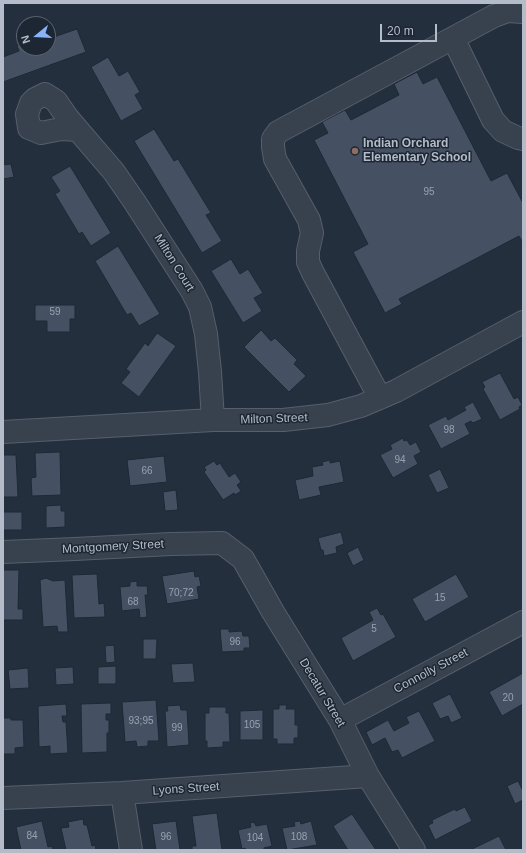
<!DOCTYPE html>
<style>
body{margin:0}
#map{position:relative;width:526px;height:853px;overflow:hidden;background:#242f3e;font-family:Arial,sans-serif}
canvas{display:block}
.frame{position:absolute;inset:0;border:4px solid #b4bcc9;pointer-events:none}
.north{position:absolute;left:16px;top:16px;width:40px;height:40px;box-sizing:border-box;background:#1d2633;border:1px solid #59626f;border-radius:50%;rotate:252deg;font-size:11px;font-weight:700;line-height:16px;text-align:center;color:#b4bcc9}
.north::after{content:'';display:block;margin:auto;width:14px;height:18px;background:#8ab4f8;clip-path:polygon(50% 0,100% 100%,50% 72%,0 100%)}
.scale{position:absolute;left:380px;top:24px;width:57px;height:18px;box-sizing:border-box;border:2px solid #b4bcc9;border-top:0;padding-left:5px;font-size:12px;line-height:14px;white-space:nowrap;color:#b4bcc9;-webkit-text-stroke:3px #1d2633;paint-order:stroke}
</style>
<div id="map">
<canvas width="526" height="853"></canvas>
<div class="frame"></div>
<div class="north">N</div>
<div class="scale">20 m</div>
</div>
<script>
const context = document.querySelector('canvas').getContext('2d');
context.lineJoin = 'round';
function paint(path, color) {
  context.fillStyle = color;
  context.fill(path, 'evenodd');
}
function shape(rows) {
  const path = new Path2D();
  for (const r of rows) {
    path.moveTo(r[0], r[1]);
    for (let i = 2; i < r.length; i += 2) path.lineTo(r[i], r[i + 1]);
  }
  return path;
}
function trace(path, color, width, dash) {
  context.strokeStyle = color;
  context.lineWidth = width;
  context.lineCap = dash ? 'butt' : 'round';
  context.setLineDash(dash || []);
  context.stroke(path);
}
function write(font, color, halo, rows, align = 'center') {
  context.font = font + ' Arial,sans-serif';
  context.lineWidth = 3;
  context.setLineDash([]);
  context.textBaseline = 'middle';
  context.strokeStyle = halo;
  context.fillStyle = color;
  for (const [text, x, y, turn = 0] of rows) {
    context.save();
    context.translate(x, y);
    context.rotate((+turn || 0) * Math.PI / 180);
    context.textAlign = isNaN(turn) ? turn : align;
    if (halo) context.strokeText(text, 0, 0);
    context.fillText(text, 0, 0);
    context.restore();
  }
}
const building = shape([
 [77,29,86,52,3,82,3,57,19,51,17,46,24,44,24,48,48,48,48,39,77,29],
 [108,57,119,76,128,71,140,92,135,95,143,109,121,121,91,67,108,57],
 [417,72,423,84,437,77,491,181,507,173,523,203,523,243,519,236,399,299,402,304,385,313,353,252,368,244,314,140,328,133,322,122,345,110,351,120,399,95,394,84,417,72],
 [154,129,174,161,178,159,211,213,206,215,222,241,202,253,134,141,154,129],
 [11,164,14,177,3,179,3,165,11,164],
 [70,166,111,233,91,246,82,232,79,234,55,194,60,191,51,177,70,166],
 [118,246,160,314,139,326,131,313,127,315,95,261,118,246],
 [231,259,240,274,248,269,263,293,254,298,262,311,243,323,211,271,231,259],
 [35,305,75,305,75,319,70,319,70,332,47,332,47,321,35,321,35,305],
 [261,330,271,341,275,338,297,360,294,364,306,376,289,392,244,347,261,330],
 [157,333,176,346,139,397,121,383,130,372,126,369,145,343,148,346,157,333],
 [500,373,514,399,518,397,522,405,519,407,520,409,500,420,483,389,485,387,482,382,500,373],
 [473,402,482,419,473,423,471,421,465,424,470,434,441,449,428,425,446,416,448,420,466,410,464,407,473,402],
 [403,438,404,441,407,440,410,445,416,442,421,452,414,456,418,464,393,478,380,455,392,449,390,445,403,438],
 [60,452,61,495,32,496,31,478,36,477,35,453,60,452],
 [3,455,16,455,18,497,3,497,3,455],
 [164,456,167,482,130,486,127,460,164,456],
 [330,460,330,463,340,461,344,482,319,487,321,495,299,500,295,480,313,476,312,467,323,465,322,462,330,460],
 [214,461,217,465,220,463,229,477,235,473,241,482,237,485,241,491,235,495,234,493,223,500,204,472,206,470,204,467,214,461],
 [440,469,449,488,437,493,428,475,440,469],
 [176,490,178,510,165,511,163,492,176,490],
 [61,505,61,511,65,511,65,527,46,528,46,506,61,505],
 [3,512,22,512,22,530,3,530,3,512],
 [341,532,344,544,336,547,337,553,324,556,323,550,321,550,318,538,341,532],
 [358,547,364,560,353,566,347,553,358,547],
 [3,570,19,570,18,609,23,609,23,620,3,620,3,570],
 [194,571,195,577,199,576,201,586,197,587,199,599,167,604,162,576,194,571],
 [97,574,99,604,104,603,105,617,74,618,72,575,97,574],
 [456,574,469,597,425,622,412,599,456,574],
 [46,578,53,581,65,580,68,632,58,632,57,626,43,627,40,580,46,578],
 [137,581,137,586,147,586,148,595,145,595,147,617,140,618,139,609,122,611,120,587,130,586,130,582,137,581],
 [377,608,381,615,383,614,396,637,353,661,341,638,373,620,369,612,377,608],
 [220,629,229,629,229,632,242,631,243,636,249,636,250,648,244,648,244,651,222,652,220,629],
 [143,639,157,639,156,659,143,659,143,639],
 [114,645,115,662,106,663,105,646,114,645],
 [193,663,195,682,173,683,171,664,193,663],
 [116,666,116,684,98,684,98,667,116,666],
 [73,667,74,684,56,685,55,668,73,667],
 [28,668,29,688,10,689,8,670,28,668],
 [523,673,523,704,502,716,489,692,523,673],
 [450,694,462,718,451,723,448,716,440,719,432,703,450,694],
 [156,700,159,741,148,741,148,746,137,747,136,741,125,742,122,702,156,700],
 [111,703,111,714,106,714,106,720,109,720,109,733,107,733,107,752,82,753,81,704,111,703],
 [66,704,67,716,62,716,63,722,66,722,68,753,50,754,50,746,39,747,38,706,66,704],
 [180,705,181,710,187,710,189,745,167,747,165,711,168,711,167,706,180,705],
 [279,705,287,705,286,709,295,709,295,725,298,725,298,738,294,738,294,744,277,744,277,739,273,739,273,709,279,709,279,705],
 [209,707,226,707,226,713,229,713,230,742,223,742,223,747,207,748,207,741,205,741,205,713,209,713,209,707],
 [263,710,263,740,240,740,240,711,263,710],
 [419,711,435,741,402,758,398,750,392,752,385,738,372,745,366,732,388,720,394,731,409,723,406,717,419,711],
 [3,718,11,718,11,720,23,720,24,747,15,748,15,754,3,754,3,718],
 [518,781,523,791,523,800,515,804,507,786,518,781],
 [465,807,472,821,435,840,428,825,433,823,432,820,455,809,456,811,465,807],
 [217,813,222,850,192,850,192,846,196,846,192,816,217,813],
 [352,814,376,850,348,850,333,826,352,814],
 [83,819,84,825,87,825,92,846,95,845,96,850,66,850,61,828,69,827,68,822,83,819],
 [42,821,48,847,52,846,53,850,21,850,16,827,42,821],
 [176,821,180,850,156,850,152,824,176,821],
 [300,821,301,824,311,821,317,845,287,850,282,828,295,826,294,822,300,821],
 [254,822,256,826,267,824,272,846,264,848,264,850,246,850,245,848,242,849,238,830,251,827,250,823,254,822],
 [499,836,506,850,470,850,499,836]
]);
const minor = shape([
 [453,38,493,120,503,131,518,138,523,139],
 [78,130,61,129,41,133,29,128,27,114,31,103,35,99,45,94,56,101,67,117,78,130,114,172,134,201,192,291,200,307,206,334,210,372,213,420],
 [380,398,313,273,308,262,308,251,312,233,309,220,275,159,273,147,273,139,278,132,494,16,508,11,523,12],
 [3,432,213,420,283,420,328,415,361,406,396,391,523,322],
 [3,552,75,549,171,544,222,543,243,559,273,612,340,720,368,776,414,850],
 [340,720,523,622],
 [122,793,131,850],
 [3,798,122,793,368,776]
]);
const markers = [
 [355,151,4,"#8d6e63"]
];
const numberNames = [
 ["95",429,192],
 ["59",55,312],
 ["98",449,430],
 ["94",400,460],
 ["66",147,471],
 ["70;72",181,593],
 ["15",440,598],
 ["68",133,602],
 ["5",374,629],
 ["96",235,642],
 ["20",508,698],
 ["93;95",141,721],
 ["105",252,725],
 ["99",177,728],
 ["84",32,836],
 ["96",166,837],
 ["108",299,837],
 ["104",255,838]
];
const poiNames = [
 ["Indian Orchard",363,144],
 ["Elementary School",363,158]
];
const streetNames = [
 ["Milton Court",174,263,58],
 ["Milton Street",274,419,-2],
 ["Montgomery Street",113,547,-3],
 ["Connolly Street",431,671,-28],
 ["Decatur Street",322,693,59],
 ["Lyons Street",186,789,-4]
];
paint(building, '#455162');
trace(building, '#1f2835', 1);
trace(minor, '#565f6c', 24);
trace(minor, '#38414e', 22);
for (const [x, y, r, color] of markers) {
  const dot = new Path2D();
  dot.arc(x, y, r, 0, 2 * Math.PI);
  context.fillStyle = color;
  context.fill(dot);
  trace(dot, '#1d2633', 1.5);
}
write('10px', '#98a1af', null, numberNames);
write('bold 12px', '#b4bcc9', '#1d2633', poiNames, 'left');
write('12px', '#b4bcc9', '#1d2633', streetNames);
</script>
